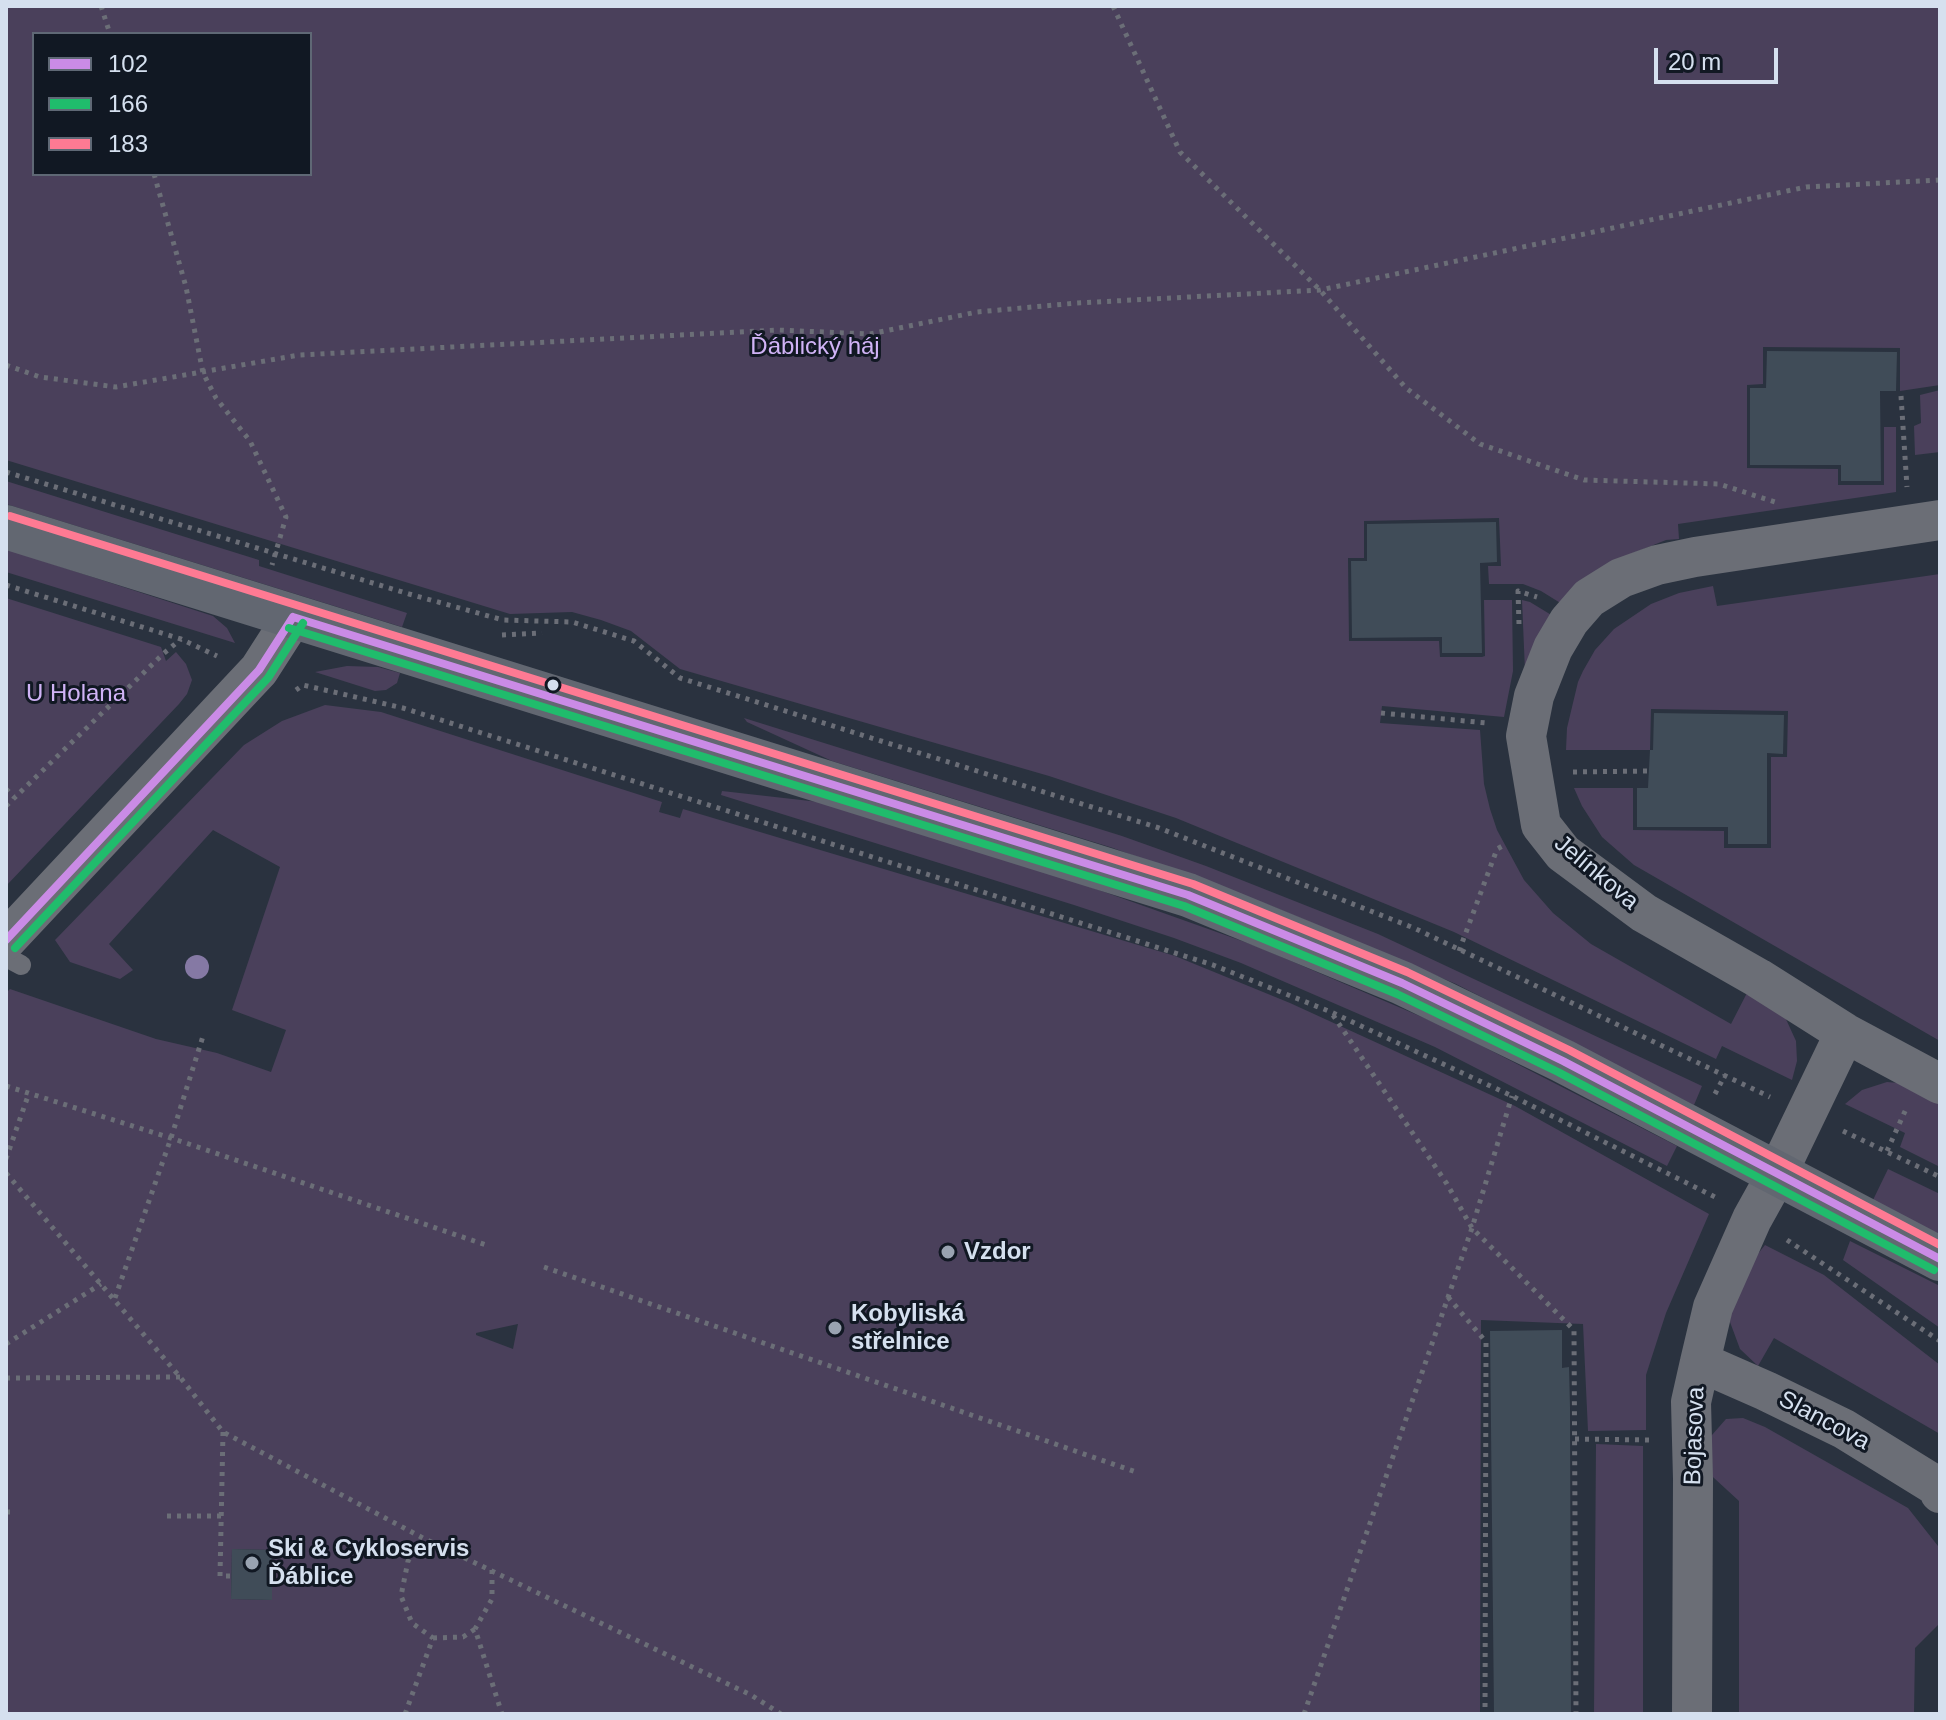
<!DOCTYPE html>
<meta charset="utf-8">
<style>
body{margin:0}
#map{position:relative;width:1946px;height:1720px;overflow:hidden;background:#2a323f;font-family:Helvetica,sans-serif}
canvas{display:block}
.frame{position:absolute;inset:0;border:8px solid #d5e0ef;pointer-events:none}
.legend{position:absolute;left:32px;top:32px;width:280px;height:144px;box-sizing:border-box;background:#111823;border:2px solid #5f6875;margin:0;padding:10px 14px;list-style:none;font-size:24px;color:#d5e0ef}
.legend li{display:flex;align-items:center;gap:16px;height:40px}
.legend b{width:40px;border:2px solid #5f6875}
.scale{position:absolute;left:1654px;top:48px;width:124px;height:36px;box-sizing:border-box;border:4px solid #d5e0ef;border-top:0;padding-left:10px;font-size:24px;line-height:28px;white-space:nowrap;color:#d5e0ef;-webkit-text-stroke:6px #111823;paint-order:stroke}
</style>
<div id="map">
<canvas width="1946" height="1720"></canvas>
<div class="frame"></div>
<ul class="legend">
<li><b style="height:10px;background:#ca8be6"></b>102</li>
<li><b style="height:10px;background:#20bc6c"></b>166</li>
<li><b style="height:10px;background:#fe7a93"></b>183</li>
</ul>
<div class="scale">20 m</div>
</div>
<script>
const context = document.querySelector('canvas').getContext('2d');
context.lineJoin = 'round';
function paint(path, color) {
  context.fillStyle = color;
  context.fill(path, 'evenodd');
}
function shape(rows) {
  const path = new Path2D();
  for (const r of rows) {
    path.moveTo(r[0], r[1]);
    for (let i = 2; i < r.length; i += 2) path.lineTo(r[i], r[i + 1]);
  }
  return path;
}
function trace(path, color, width, dash) {
  context.strokeStyle = color;
  context.lineWidth = width;
  context.lineCap = dash ? 'butt' : 'round';
  context.setLineDash(dash || []);
  context.stroke(path);
}
function write(font, color, halo, rows, align = 'center') {
  context.font = font + ' Helvetica,sans-serif';
  context.lineWidth = 6;
  context.setLineDash([]);
  context.textBaseline = 'middle';
  context.strokeStyle = halo;
  context.fillStyle = color;
  for (const [text, x, y, turn = 0] of rows) {
    context.save();
    context.translate(x, y);
    context.rotate((+turn || 0) * Math.PI / 180);
    context.textAlign = isNaN(turn) ? turn : align;
    if (halo) context.strokeText(text, 0, 0);
    context.fillText(text, 0, 0);
    context.restore();
  }
}
const green = shape([
 [6,6,1940,6,1940,385,1900,391,1900,348,1763,347,1763,384,1747,385,1747,468,1838,469,1838,485,1884,485,1884,427,1896,427,1896,492,1678,524,1679,539,1666,540,1626,556,1562,604,1541,591,1523,584,1489,584,1488,566,1501,566,1499,518,1364,521,1364,558,1348,558,1349,641,1439,641,1440,657,1482,657,1485,656,1484,600,1512,600,1513,671,1504,717,1382,706,1380,723,1480,730,1484,784,1490,809,1497,830,1524,880,1553,913,1591,944,1731,1024,1748,991,1785,1017,1796,1041,1797,1061,1792,1080,1722,1046,1716,1059,1454,932,1176,818,1049,776,680,669,631,631,601,620,572,612,510,614,6,460],
 [34,34,310,34,310,174,34,174],
 [1940,390,1940,452,1915,455,1914,426,1921,423,1920,395],
 [6,481,259,560,259,566,407,613,402,627,6,504],
 [6,549,213,616,227,628,235,643,6,572],
 [1940,574,1940,1041,1634,865,1602,837,1582,806,1574,788,1633,788,1633,830,1724,831,1724,848,1771,848,1771,757,1787,757,1788,711,1651,709,1650,750,1566,750,1567,728,1578,682,1583,671,1595,650,1614,629,1651,604,1679,593,1713,586,1717,606],
 [6,598,161,647,166,661,176,652,186,664,192,680,187,694,179,704,6,886],
 [1522,600,1530,602,1553,616,1525,671],
 [347,666,378,667,400,673,397,683,386,690,375,691,315,672],
 [325,705,381,712,662,802,659,812,680,818,683,809,1175,956,1290,1003,1515,1106,1709,1214,1666,1313,1646,1375,1646,1430,1588,1431,1583,1324,1481,1320,1480,1714,6,1714,6,993,10,989,156,1039,217,1053,271,1072,286,1030,232,1010,280,867,213,830,109,944,133,970,120,979,70,962,55,940,244,745,282,721],
 [518,1324,513,1349,476,1335,476,1333],
 [232,1549,272,1550,272,1600,231,1599],
 [744,718,1122,836,1206,866,1378,934,1702,1086,1694,1105,1456,984,1274,907,1113,848,832,761,747,722],
 [722,791,819,802,1082,884,1256,946,1443,1026,1677,1146,1667,1166,1435,1047,1241,963,1174,938,1074,905,721,795],
 [1887,1082,1899,1083,1940,1101,1940,1167,1900,1147,1905,1133,1845,1104,1862,1090],
 [1888,1169,1940,1194,1940,1236,1873,1200],
 [1850,1241,1940,1286,1940,1328,1843,1260],
 [1765,1245,1824,1275,1940,1365,1940,1434,1774,1338,1758,1366,1740,1349,1730,1322,1732,1301,1748,1266],
 [1743,1418,1765,1427,1908,1508,1938,1546,1940,1551,1940,1623,1915,1648,1914,1714,1739,1714,1739,1501,1702,1467,1705,1443,1726,1419],
 [1596,1444,1643,1446,1643,1714,1594,1714]
]);
const building = shape([
 [1767,351,1897,352,1896,391,1880,391,1881,481,1841,481,1841,465,1750,465,1750,388,1766,388],
 [1496,522,1497,562,1480,563,1482,653,1442,653,1442,637,1352,638,1351,561,1367,561,1367,524],
 [1654,713,1784,715,1783,754,1767,753,1767,844,1728,844,1728,827,1637,827,1637,788,1648,788,1650,750,1653,750],
 [1562,1330,1562,1368,1569,1367,1570,1407,1571,1714,1494,1714,1490,1331],
 [232,1549,272,1550,272,1600,231,1599]
]);
const path = shape([
 [101,6,110,34],
 [1113,6,1180,152,1320,290,1406,388,1480,444,1584,480,1719,484,1775,502],
 [154,174,186,287,203,373,216,398,250,441,286,517,272,565],
 [6,365,40,377,116,387,299,355,777,330,870,334,977,312,1077,303,1320,290,1806,187,1940,180],
 [1901,396,1907,487],
 [6,472,409,594,503,620,572,622,634,641,680,678,1159,828,1414,928,1770,1097],
 [6,585,181,639,217,656],
 [1519,624,1518,591,1537,597],
 [502,635,542,633],
 [296,690,303,685,403,708,1213,965,1331,1012,1512,1096,1719,1199],
 [1381,713,1487,723],
 [1573,772,1649,771],
 [6,789,14,797],
 [6,806,163,654,181,639],
 [1459,951,1497,849,1506,844],
 [1333,1015,1447,1184,1472,1228,1574,1330,1576,1714],
 [6,1086,171,1138,486,1245],
 [1715,1094,1725,1075],
 [1843,1131,1940,1177],
 [1887,1151,1906,1109],
 [6,1159,29,1093],
 [6,1173,180,1377,223,1432,423,1538,751,1695,781,1714],
 [1787,1240,1940,1341],
 [544,1267,1136,1472],
 [1448,1297,1486,1342,1485,1714],
 [115,1298,171,1138,204,1033],
 [6,1344,101,1284],
 [6,1378,180,1377],
 [223,1432,220,1576,231,1576],
 [1575,1439,1650,1440],
 [6,1512,15,1512],
 [167,1516,221,1516],
 [492,1570,492,1599,475,1629,502,1714],
 [433,1638,463,1637,475,1629],
 [405,1714,433,1638,412,1623,401,1596,408,1561,423,1538],
 [1304,1714,1472,1228,1512,1096]
]);
const lane = shape([
 [6,957,21,965]
]);
const street = shape([
 [1940,520,1695,557,1657,565,1621,578,1589,598,1569,621,1553,648,1534,696,1526,736,1541,825,1563,853,1644,913,1758,978,1845,1033,1940,1084],
 [6,940,259,670,293,617],
 [1700,1362,1766,1391,1844,1429,1938,1487,1940,1493],
 [1692,1714,1693,1479,1691,1402,1700,1362,1713,1307,1752,1219,1777,1174,1845,1033]
]);
const secondary = shape([
 [6,527,1188,895,1402,983,1563,1061,1940,1259]
]);
const bus1 = shape([
 [293,617,1188,895,1402,983,1563,1061,1940,1259],
 [6,940,259,670,293,617]
]);
const bus2 = shape([
 [289,628,1184,906,1397,994,1558,1072,1934,1270],
 [15,948,268,678,303,623]
]);
const bus3 = shape([
 [10,516,1193,884,1407,972,1569,1050,1940,1245]
]);
const trees = [
 [197,967]
];
const markers = [
 [553,685,7,"#d5e0ef"],
 [948,1252,8,"#99a3b1"],
 [835,1328,8,"#99a3b1"],
 [252,1563,8,"#99a3b1"]
];
const parkNames = [
 ["Ďáblický háj",815,347],
 ["U Holana",76,694]
];
const streetNames = [
 ["Jelínkova",1596,873,40],
 ["Slancova",1824,1421,28],
 ["Bojasova",1695,1436,-88]
];
const poiNames = [
 ["Vzdor",964,1252],
 ["Kobyliská",851,1314],
 ["střelnice",851,1342],
 ["Ski & Cykloservis",268,1549],
 ["Ďáblice",268,1577]
];
paint(green, '#4a405b');
paint(building, '#404c58');
trace(path, '#6b6e77', 5, [4, 6]);
trace(lane, '#6b6e76', 20);
trace(street, '#6b6e76', 40);
trace(secondary, '#626771', 44);
trace(bus1, '#ca8be6', 8);
trace(bus2, '#20bc6c', 8);
trace(bus3, '#fe7a93', 8);
context.fillStyle = '#8579a4';
for (const [x, y] of trees) {
  context.beginPath();
  context.arc(x, y, 12, 0, 2 * Math.PI);
  context.fill();
}
for (const [x, y, r, color] of markers) {
  const dot = new Path2D();
  dot.arc(x, y, r, 0, 2 * Math.PI);
  context.fillStyle = color;
  context.fill(dot);
  trace(dot, '#111823', 3);
}
write('24px', '#d0b3f6', '#111823', parkNames);
write('24px', '#d5e0ef', '#111823', streetNames);
write('bold 24px', '#d5e0ef', '#111823', poiNames, 'left');
</script>
